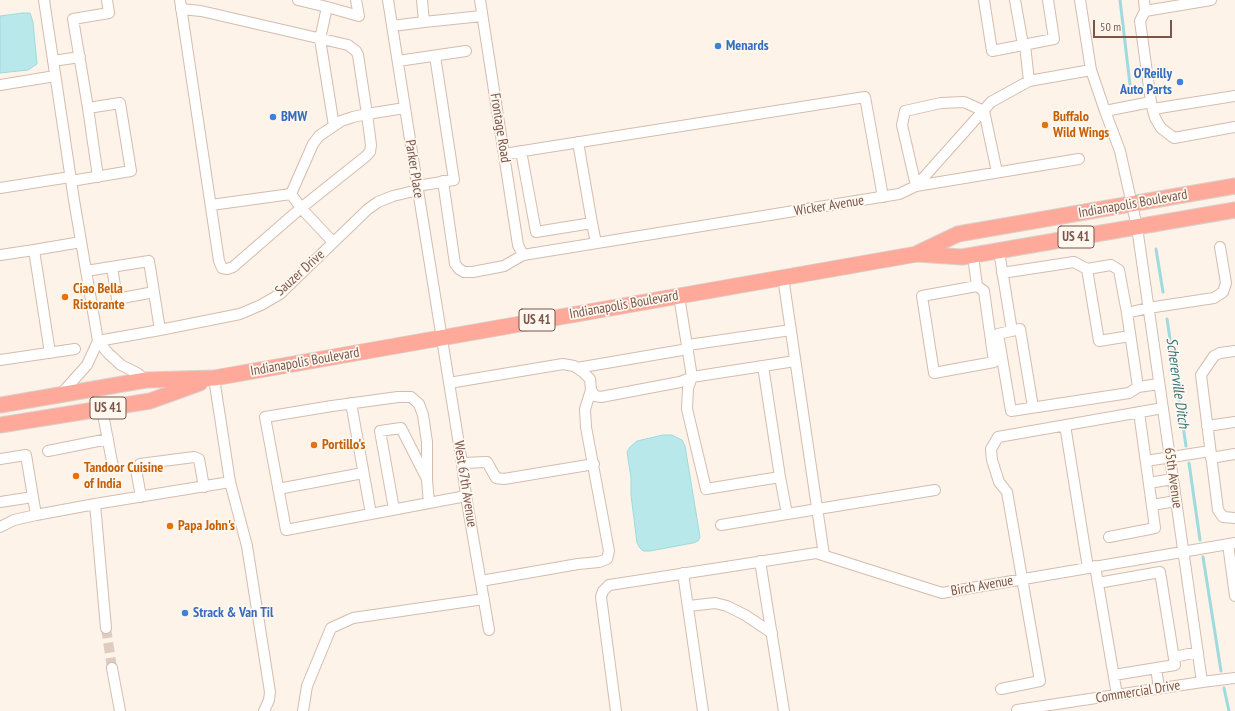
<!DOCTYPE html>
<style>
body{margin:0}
#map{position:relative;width:1235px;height:711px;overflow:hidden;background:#fef3e8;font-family:"PT Sans Narrow",sans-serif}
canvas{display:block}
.scale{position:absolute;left:1093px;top:20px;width:79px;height:18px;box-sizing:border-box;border:2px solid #7c5548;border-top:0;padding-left:5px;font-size:12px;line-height:14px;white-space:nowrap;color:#7c5548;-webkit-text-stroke:3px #fff8f0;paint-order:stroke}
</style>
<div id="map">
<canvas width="1235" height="711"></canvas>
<div class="scale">50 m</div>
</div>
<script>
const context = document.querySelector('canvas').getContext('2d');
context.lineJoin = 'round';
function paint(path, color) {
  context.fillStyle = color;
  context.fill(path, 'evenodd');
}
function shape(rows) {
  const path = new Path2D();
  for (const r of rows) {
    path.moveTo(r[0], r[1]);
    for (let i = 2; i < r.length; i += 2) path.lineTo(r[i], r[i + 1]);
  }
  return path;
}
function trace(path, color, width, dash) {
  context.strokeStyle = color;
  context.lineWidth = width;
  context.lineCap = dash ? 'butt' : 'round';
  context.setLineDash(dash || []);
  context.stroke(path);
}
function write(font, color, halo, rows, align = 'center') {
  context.font = font + ' "PT Sans Narrow",sans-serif';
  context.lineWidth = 3.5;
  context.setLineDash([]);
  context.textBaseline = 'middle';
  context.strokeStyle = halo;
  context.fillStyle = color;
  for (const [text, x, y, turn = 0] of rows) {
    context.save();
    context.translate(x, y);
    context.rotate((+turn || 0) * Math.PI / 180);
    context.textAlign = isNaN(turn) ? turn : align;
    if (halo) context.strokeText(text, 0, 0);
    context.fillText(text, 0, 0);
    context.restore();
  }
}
const water = shape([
 [23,13,30,13,33,22,37,64,28,70,0,73,0,16,23,13],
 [663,435,672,435,682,440,685,446,700,537,698,541,693,543,650,551,643,551,640,548,637,543,631,495,631,478,627,452,630,447,637,441,663,435]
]);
const stream = shape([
 [1120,0,1131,93],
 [1156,249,1163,292],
 [1167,319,1186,446],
 [1189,463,1200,540],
 [1203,557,1221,671],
 [1224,688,1229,711]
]);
const minorTunnel = shape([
 [106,628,112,668]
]);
const minor = shape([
 [44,0,74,200,98,341,108,353,121,365,137,373,146,380],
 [180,0,219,261,222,268,227,269,233,267,301,208,333,242],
 [298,0,327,7],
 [388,0,418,190,462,463,466,496,489,630],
 [422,0,424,22,482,16],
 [480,0,518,245,523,255],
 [984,0,992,51,1054,39,1048,0],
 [1015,0,1023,45],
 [1080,0,1091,70,1105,111,1120,151,1137,227,1202,682],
 [181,9,201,11,348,45,356,51,358,55,367,114,405,108],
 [1145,11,1211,0],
 [392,26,424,22],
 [1025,45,1029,81],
 [53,61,80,57],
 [398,61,466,51],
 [0,85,55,76],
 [1151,102,1155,118,1161,128,1174,138,1235,127],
 [88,108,98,177],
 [1153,109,1235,96],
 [1105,111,1151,102,1140,21,1145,11,1144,0],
 [334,126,320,39,327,7,359,16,356,0],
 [578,142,592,223],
 [521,151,536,232,592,223,596,243],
 [504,154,865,97,883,197],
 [997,172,984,111,964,102,941,103,905,111,902,125,916,186,1079,159],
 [71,181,131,171,120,103,88,108,73,19,109,13,107,0],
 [443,181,455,264,459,269,464,272,473,272,504,266,523,255,899,194,916,186,991,102,1029,81,1091,70],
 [417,186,454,180,435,56],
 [0,188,70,177],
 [211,205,291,194,313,144,319,136,341,121,353,117,367,114,371,145,370,152,365,157,301,208,291,194],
 [999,251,1012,331],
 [0,255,34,250],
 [973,256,977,286,922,296,934,373,994,362,984,291,977,286],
 [112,267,117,299,154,292],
 [1087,269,1099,341,1130,336],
 [86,271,149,261,160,330],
 [1002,273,1074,262,1087,269,1111,265,1119,270,1127,313,1148,308,1214,298,1223,292,1226,283,1220,247],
 [783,277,824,555],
 [1127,313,1138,387],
 [98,341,160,330,240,314,261,305,280,294,368,209,378,202,393,196,418,190],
 [688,345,791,330],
 [1235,351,1220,353,1214,356,1201,375,1218,510,1223,517,1235,518],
 [50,353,34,250,81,242],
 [0,360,75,349],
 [763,366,780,477,706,489,687,409,688,388,692,377,763,366,795,361],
 [577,368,688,349],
 [449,383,563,364,574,366,583,372,590,379,591,390,595,396,601,397,680,382,692,377,679,296],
 [60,395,87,365,98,341],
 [351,403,371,514],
 [1033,407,1020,329,998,334,1011,411,1129,393,1138,387,1159,384],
 [102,409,113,467],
 [1065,425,1088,568],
 [1207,426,1235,422],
 [48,451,108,439],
 [1211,458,1235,454],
 [0,459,26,455,36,515],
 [1146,461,1210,451],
 [462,463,487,462,496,478,504,479,594,464],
 [230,482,247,546,270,692,269,700,264,711],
 [1149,483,1173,479],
 [278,489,363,473],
 [141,497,136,469,140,464,194,457,199,459,204,487],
 [0,502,33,497],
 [429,503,427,480,427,442,423,415,419,404,411,397,398,397,332,406,265,417,286,530,466,496],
 [95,504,106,628],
 [1152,505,1176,501],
 [394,509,380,431,401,428,426,477],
 [787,514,935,490],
 [721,525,787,514,780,477],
 [0,527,14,520,36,515,95,504,230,482,214,378],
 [1109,537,1155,528,1139,412],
 [1228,544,1235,596],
 [760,561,784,711],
 [1095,566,1117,695],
 [683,573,703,711],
 [481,581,578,564,599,562,607,559,609,551,586,427,585,409,591,390],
 [1098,583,1160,572,1175,665,1114,675],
 [689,606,715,603,727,606,745,615,772,633],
 [1174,657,1198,652],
 [112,668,120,711],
 [1156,668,1159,688],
 [1001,689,1040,681,1007,492,999,482,992,460,991,449,998,437,1163,408],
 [1017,710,1202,682,1235,678],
 [303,711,307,686,331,628,353,618,484,599],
 [616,711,601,597,603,591,609,585,616,584,816,553,942,593,1235,543]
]);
const highway = shape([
 [918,253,958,234,1235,186],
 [0,405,146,380,214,378,917,254,962,257,1235,210],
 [0,425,150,401,200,383]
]);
const markers = [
 [718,46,4,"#3f7fe0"],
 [1180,82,4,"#3f7fe0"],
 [273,117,4,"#3f7fe0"],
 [1045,125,4,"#e8710a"],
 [65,297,4,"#e8710a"],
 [314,445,4,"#e8710a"],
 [76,476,4,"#e8710a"],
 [170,526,4,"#e8710a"],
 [185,613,4,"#3f7fe0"]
];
const shields = [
 [1076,237,36],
 [537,320,36],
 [108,408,36]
];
const shieldNames = [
 ["US 41",1076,237],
 ["US 41",537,320],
 ["US 41",108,408]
];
const shopNames = [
 ["Menards",726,46],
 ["O'Reilly",1172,74,"right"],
 ["Auto Parts",1172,90,"right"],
 ["BMW",281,117],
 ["Strack & Van Til",193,613]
];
const foodNames = [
 ["Buffalo",1053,117],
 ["Wild Wings",1053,133],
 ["Ciao Bella",73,289],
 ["Ristorante",73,305],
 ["Portillo's",322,445],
 ["Tandoor Cuisine",84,468],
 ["of India",84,484],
 ["Papa John's",178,526]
];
const streetNames = [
 ["Frontage Road",500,128,81],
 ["Parker Place",414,169,81],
 ["Indianapolis Boulevard",1133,204,-10],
 ["Wicker Avenue",829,206,-9],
 ["Sauzer Drive",300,273,-42],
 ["Indianapolis Boulevard",624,305,-10],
 ["Indianapolis Boulevard",305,362,-10],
 ["65th Avenue",1173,478,82],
 ["West 67th Avenue",465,484,81],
 ["Birch Avenue",982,586,-10],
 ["Commercial Drive",1138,692,-9]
];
const waterNames = [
 ["Schererville Ditch",1177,383,82]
];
paint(water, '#b9e8eb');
trace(water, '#9edade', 1);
trace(stream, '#9edade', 3);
trace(minorTunnel, '#deccc0', 10, [10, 5]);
trace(minor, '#d5bcae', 12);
trace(highway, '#dacfcc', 17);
trace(minor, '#fff', 10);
trace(highway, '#fea999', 15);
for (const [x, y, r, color] of markers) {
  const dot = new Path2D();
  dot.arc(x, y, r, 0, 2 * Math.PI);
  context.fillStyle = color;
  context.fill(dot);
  trace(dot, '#fff8f0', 1.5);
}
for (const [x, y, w] of shields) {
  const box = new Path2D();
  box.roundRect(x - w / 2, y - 11, w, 22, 3);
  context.fillStyle = '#fff8f0';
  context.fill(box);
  trace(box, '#7c5548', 1);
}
write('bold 13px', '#7c5548', null, shieldNames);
write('bold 14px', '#366cbe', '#fff8f0', shopNames, 'left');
write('bold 14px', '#c56008', '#fff8f0', foodNames, 'left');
write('14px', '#7c5548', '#fff8f0', streetNames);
write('italic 15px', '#37767b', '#fff8f0', waterNames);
</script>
